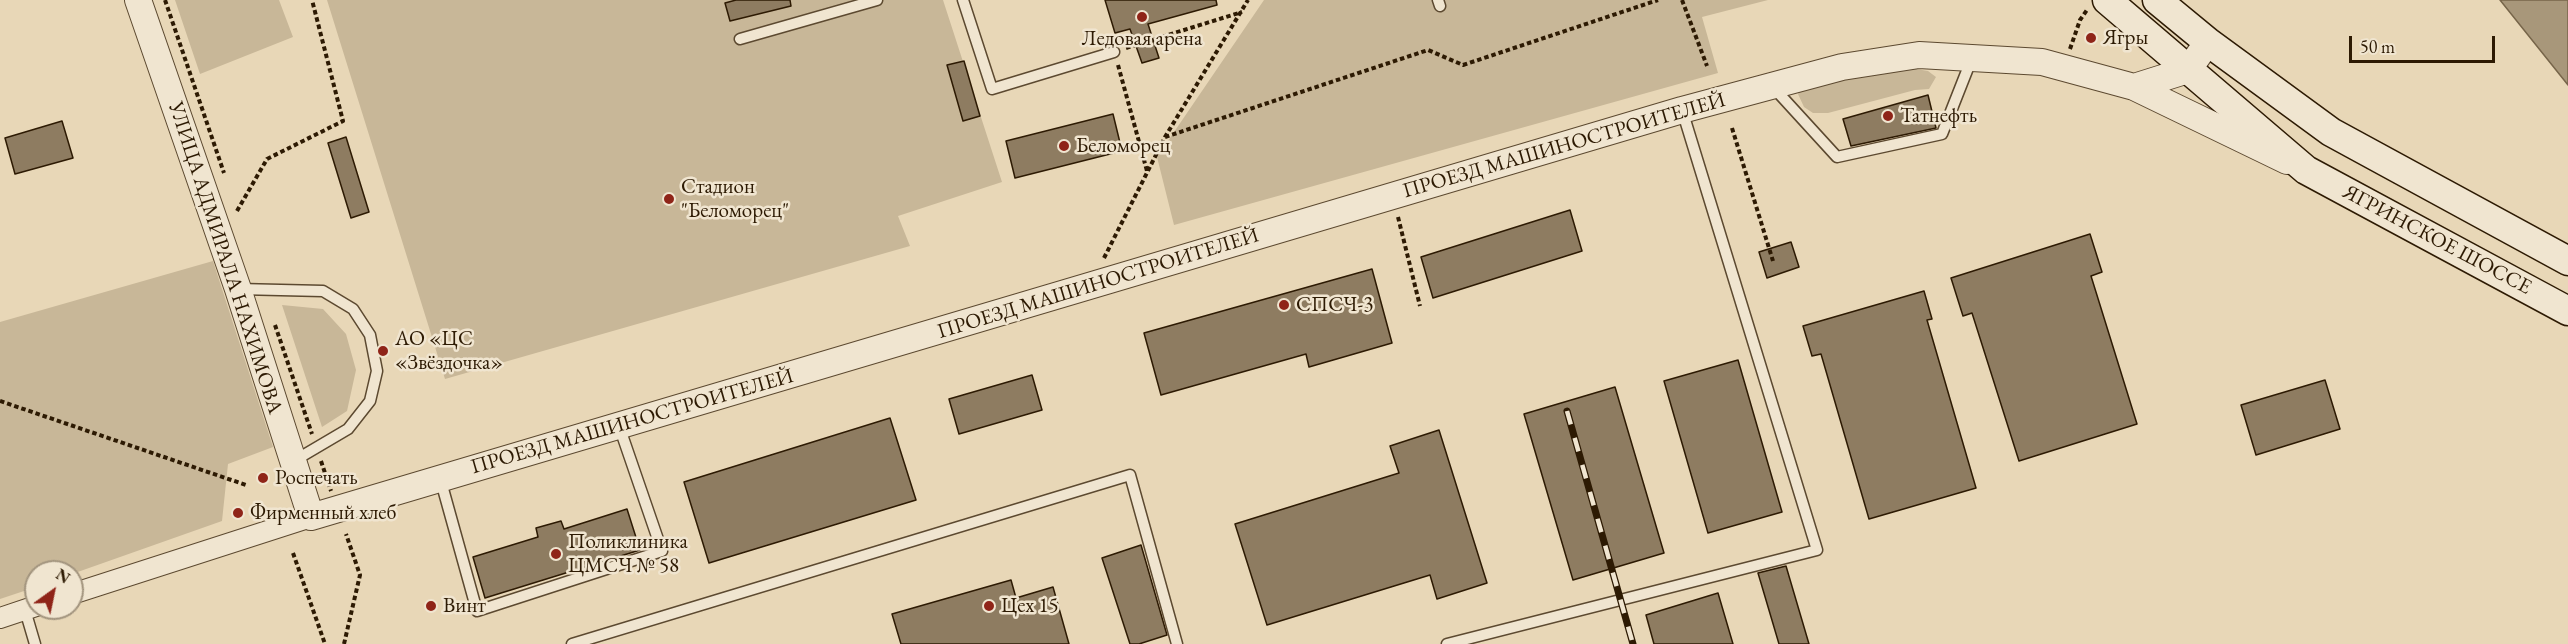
<!DOCTYPE html>
<meta charset="utf-8">
<style>
body{margin:0}
#map{position:relative;width:2568px;height:644px;overflow:hidden;background:#e8d7b7;font-family:"EB Garamond",serif}
canvas{display:block}
.north{position:absolute;left:24px;top:560px;width:60px;height:60px;box-sizing:border-box;background:#f0e5d0;border:2px solid #a2947e;border-radius:50%;rotate:33deg;font-size:16px;font-weight:700;line-height:24px;text-align:center;color:#2d1a03}
.north::after{content:'';display:block;margin:auto;width:21px;height:27px;background:#8f2418;clip-path:polygon(50% 0,100% 100%,50% 72%,0 100%)}
.scale{position:absolute;left:2349px;top:36px;width:146px;height:27px;box-sizing:border-box;border:3px solid #2d1a03;border-top:0;padding-left:8px;font-size:18px;line-height:21px;white-space:nowrap;color:#2d1a03;-webkit-text-stroke:4px #f0e5d0;paint-order:stroke}
</style>
<div id="map">
<canvas width="2568" height="644"></canvas>
<div class="north">N</div>
<div class="scale">50 m</div>
</div>
<script>
const context = document.querySelector('canvas').getContext('2d');
context.lineJoin = 'round';
function paint(path, color) {
  context.fillStyle = color;
  context.fill(path, 'evenodd');
}
function shape(rows) {
  const path = new Path2D();
  for (const r of rows) {
    path.moveTo(r[0], r[1]);
    for (let i = 2; i < r.length; i += 2) path.lineTo(r[i], r[i + 1]);
  }
  return path;
}
function trace(path, color, width, dash) {
  context.strokeStyle = color;
  context.lineWidth = width;
  context.lineCap = dash ? 'butt' : 'round';
  context.setLineDash(dash || []);
  context.stroke(path);
}
function write(font, color, halo, rows, align = 'center') {
  context.font = font + ' "EB Garamond",serif';
  context.lineWidth = 5;
  context.setLineDash([]);
  context.textBaseline = 'middle';
  context.strokeStyle = halo;
  context.fillStyle = color;
  for (const [text, x, y, turn = 0] of rows) {
    context.save();
    context.translate(x, y);
    context.rotate((+turn || 0) * Math.PI / 180);
    context.textAlign = isNaN(turn) ? turn : align;
    if (halo) context.strokeText(text, 0, 0);
    context.fillText(text, 0, 0);
    context.restore();
  }
}
const green = shape([
 [175,0,279,0,293,37,200,74],
 [327,0,943,0,1002,182,898,216,910,246,445,379],
 [1264,0,1768,0,1702,17,1718,73,1174,225,1157,157],
 [1916,69,1928,71,1936,77,1929,89,1915,90,1828,113,1813,113,1804,107,1798,94,1801,89,1876,70],
 [213,261,273,447,228,464,222,521,72,574,72,572,36,572,36,587,0,599,0,322],
 [282,305,323,309,346,334,356,370,347,411,322,427]
]);
const water = shape([
 [2500,0,2568,0,2568,85,2500,0]
]);
const building = shape([
 [736,0,790,0,791,6,730,21,725,3,736,0],
 [1105,0,1216,0,1217,5,1148,24,1159,58,1142,63,1130,29,1115,33,1105,0],
 [964,61,980,116,963,121,947,65,964,61],
 [1928,95,1936,128,1851,146,1843,119,1928,95],
 [1113,114,1122,151,1015,178,1006,141,1113,114],
 [62,121,73,158,15,174,5,138,62,121],
 [346,137,369,212,351,218,328,143,346,137],
 [1570,210,1582,251,1433,298,1421,257,1570,210],
 [2090,234,2102,272,2091,276,2137,424,2019,461,1972,313,1963,316,1951,278,2090,234],
 [1791,242,1799,267,1767,278,1759,252,1791,242],
 [1372,269,1392,343,1309,367,1306,354,1161,395,1144,333,1372,269],
 [1924,291,1932,319,1927,320,1976,488,1869,519,1821,354,1812,356,1803,326,1924,291],
 [1738,360,1782,512,1708,533,1664,381,1738,360],
 [1032,375,1042,410,959,434,949,399,1032,375],
 [2325,380,2340,429,2256,455,2241,405,2325,380],
 [1615,387,1664,553,1573,580,1524,414,1615,387],
 [890,418,916,500,709,563,684,482,890,418],
 [1439,430,1487,583,1437,599,1430,575,1267,625,1235,524,1399,473,1390,446,1439,430],
 [627,509,640,550,485,598,473,557,538,537,536,528,561,521,564,529,627,509],
 [1141,545,1167,635,1139,644,1130,644,1102,558,1141,545],
 [1786,566,1809,644,1779,644,1758,573,1786,566],
 [1011,580,1016,598,1053,587,1069,644,901,644,892,614,1011,580],
 [1718,593,1733,644,1654,644,1646,615,1718,593]
]);
const path = shape([
 [165,0,224,173],
 [1682,0,1707,66],
 [1126,48,1242,12],
 [2070,49,2080,20,2087,10],
 [1118,65,1147,171],
 [1732,128,1773,261],
 [1165,137,1428,50,1463,65,1658,0],
 [237,211,267,159,343,121,312,0],
 [1398,217,1420,306],
 [1104,258,1165,137,1248,0],
 [275,325,312,434],
 [0,401,246,485],
 [321,461,331,491],
 [293,553,325,644],
 [344,644,360,575,346,534]
]);
const service = shape([
 [963,0,992,89,1114,52],
 [1438,0,1440,6],
 [740,39,877,0],
 [1773,87,1837,157,1942,134,1972,58],
 [238,289,323,291,353,309,370,335,377,371,370,401,348,429,292,462],
 [440,478,477,611,662,551,619,426],
 [25,610,35,644],
 [572,644,1130,475,1177,644],
 [1447,644,1817,550,1682,110]
]);
const minor = shape([
 [72,594,311,517],
 [0,618,36,606]
]);
const tertiary = shape([
 [138,0,238,289,311,517,1682,110,1842,67,1919,55,2042,62,2134,87,2287,161],
 [2134,87,2188,70,2208,42]
]);
const secondary = shape([
 [2107,0,2306,170,2568,311],
 [2157,0,2208,42,2331,132,2568,261]
]);
const rail = shape([
 [1567,411,1633,644]
]);
const markers = [
 [1142,17,6,"#8f2418"],
 [2091,38,6,"#8f2418"],
 [1888,116,6,"#8f2418"],
 [1064,146,6,"#8f2418"],
 [669,199,6,"#8f2418"],
 [1284,305,6,"#8f2418"],
 [383,351,6,"#8f2418"],
 [263,478,6,"#8f2418"],
 [238,513,6,"#8f2418"],
 [556,554,6,"#8f2418"],
 [431,606,6,"#8f2418"],
 [989,606,6,"#8f2418"]
];
const poiNames = [
 ["Ягры",2103,38],
 ["Ледовая арена",1142,39,"center"],
 ["Татнефть",1900,116],
 ["Беломорец",1076,146],
 ["Стадион",681,187],
 ["\"Беломорец\"",681,211],
 ["СПСЧ-3",1296,305],
 ["АО «ЦС",395,339],
 ["«Звёздочка»",395,363],
 ["Роспечать",275,478],
 ["Фирменный хлеб",250,513],
 ["Поликлиника",568,542],
 ["ЦМСЧ № 58",568,566],
 ["Винт",443,606],
 ["Цех 15",1001,606]
];
const streetNames = [
 ["ПРОЕЗД МАШИНОСТРОИТЕЛЕЙ",1564,146,-16],
 ["ЯГРИНСКОЕ ШОССЕ",2437,240,28],
 ["УЛИЦА АДМИРАЛА НАХИМОВА",225,258,72],
 ["ПРОЕЗД МАШИНОСТРОИТЕЛЕЙ",1098,284,-17],
 ["ПРОЕЗД МАШИНОСТРОИТЕЛЕЙ",632,422,-16]
];
paint(green, '#c8b798');
paint(water, '#a8977a');
trace(water, '#77654a', 1.5);
paint(building, '#8e7c61');
trace(building, '#2d1a03', 1.5);
trace(service, '#5c4930', 13);
trace(minor, '#5c4930', 22);
trace(tertiary, '#5c4930', 28);
trace(secondary, '#2d1a03', 31);
trace(path, '#2d1a03', 4, [4.5, 3]);
trace(service, '#f0e5d0', 10);
trace(minor, '#f0e5d0', 20);
trace(tertiary, '#f0e5d0', 26);
trace(secondary, '#f0e5d0', 28);
trace(rail, '#2d1a03', 7);
trace(rail, '#f0e5d0', 4.5, [14]);
for (const [x, y, r, color] of markers) {
  const dot = new Path2D();
  dot.arc(x, y, r, 0, 2 * Math.PI);
  context.fillStyle = color;
  context.fill(dot);
  trace(dot, '#f0e5d0', 2);
}
write('21px', '#2d1a03', '#f0e5d0', poiNames, 'left');
write('21px', '#2d1a03', '#f0e5d0', streetNames);
</script>
